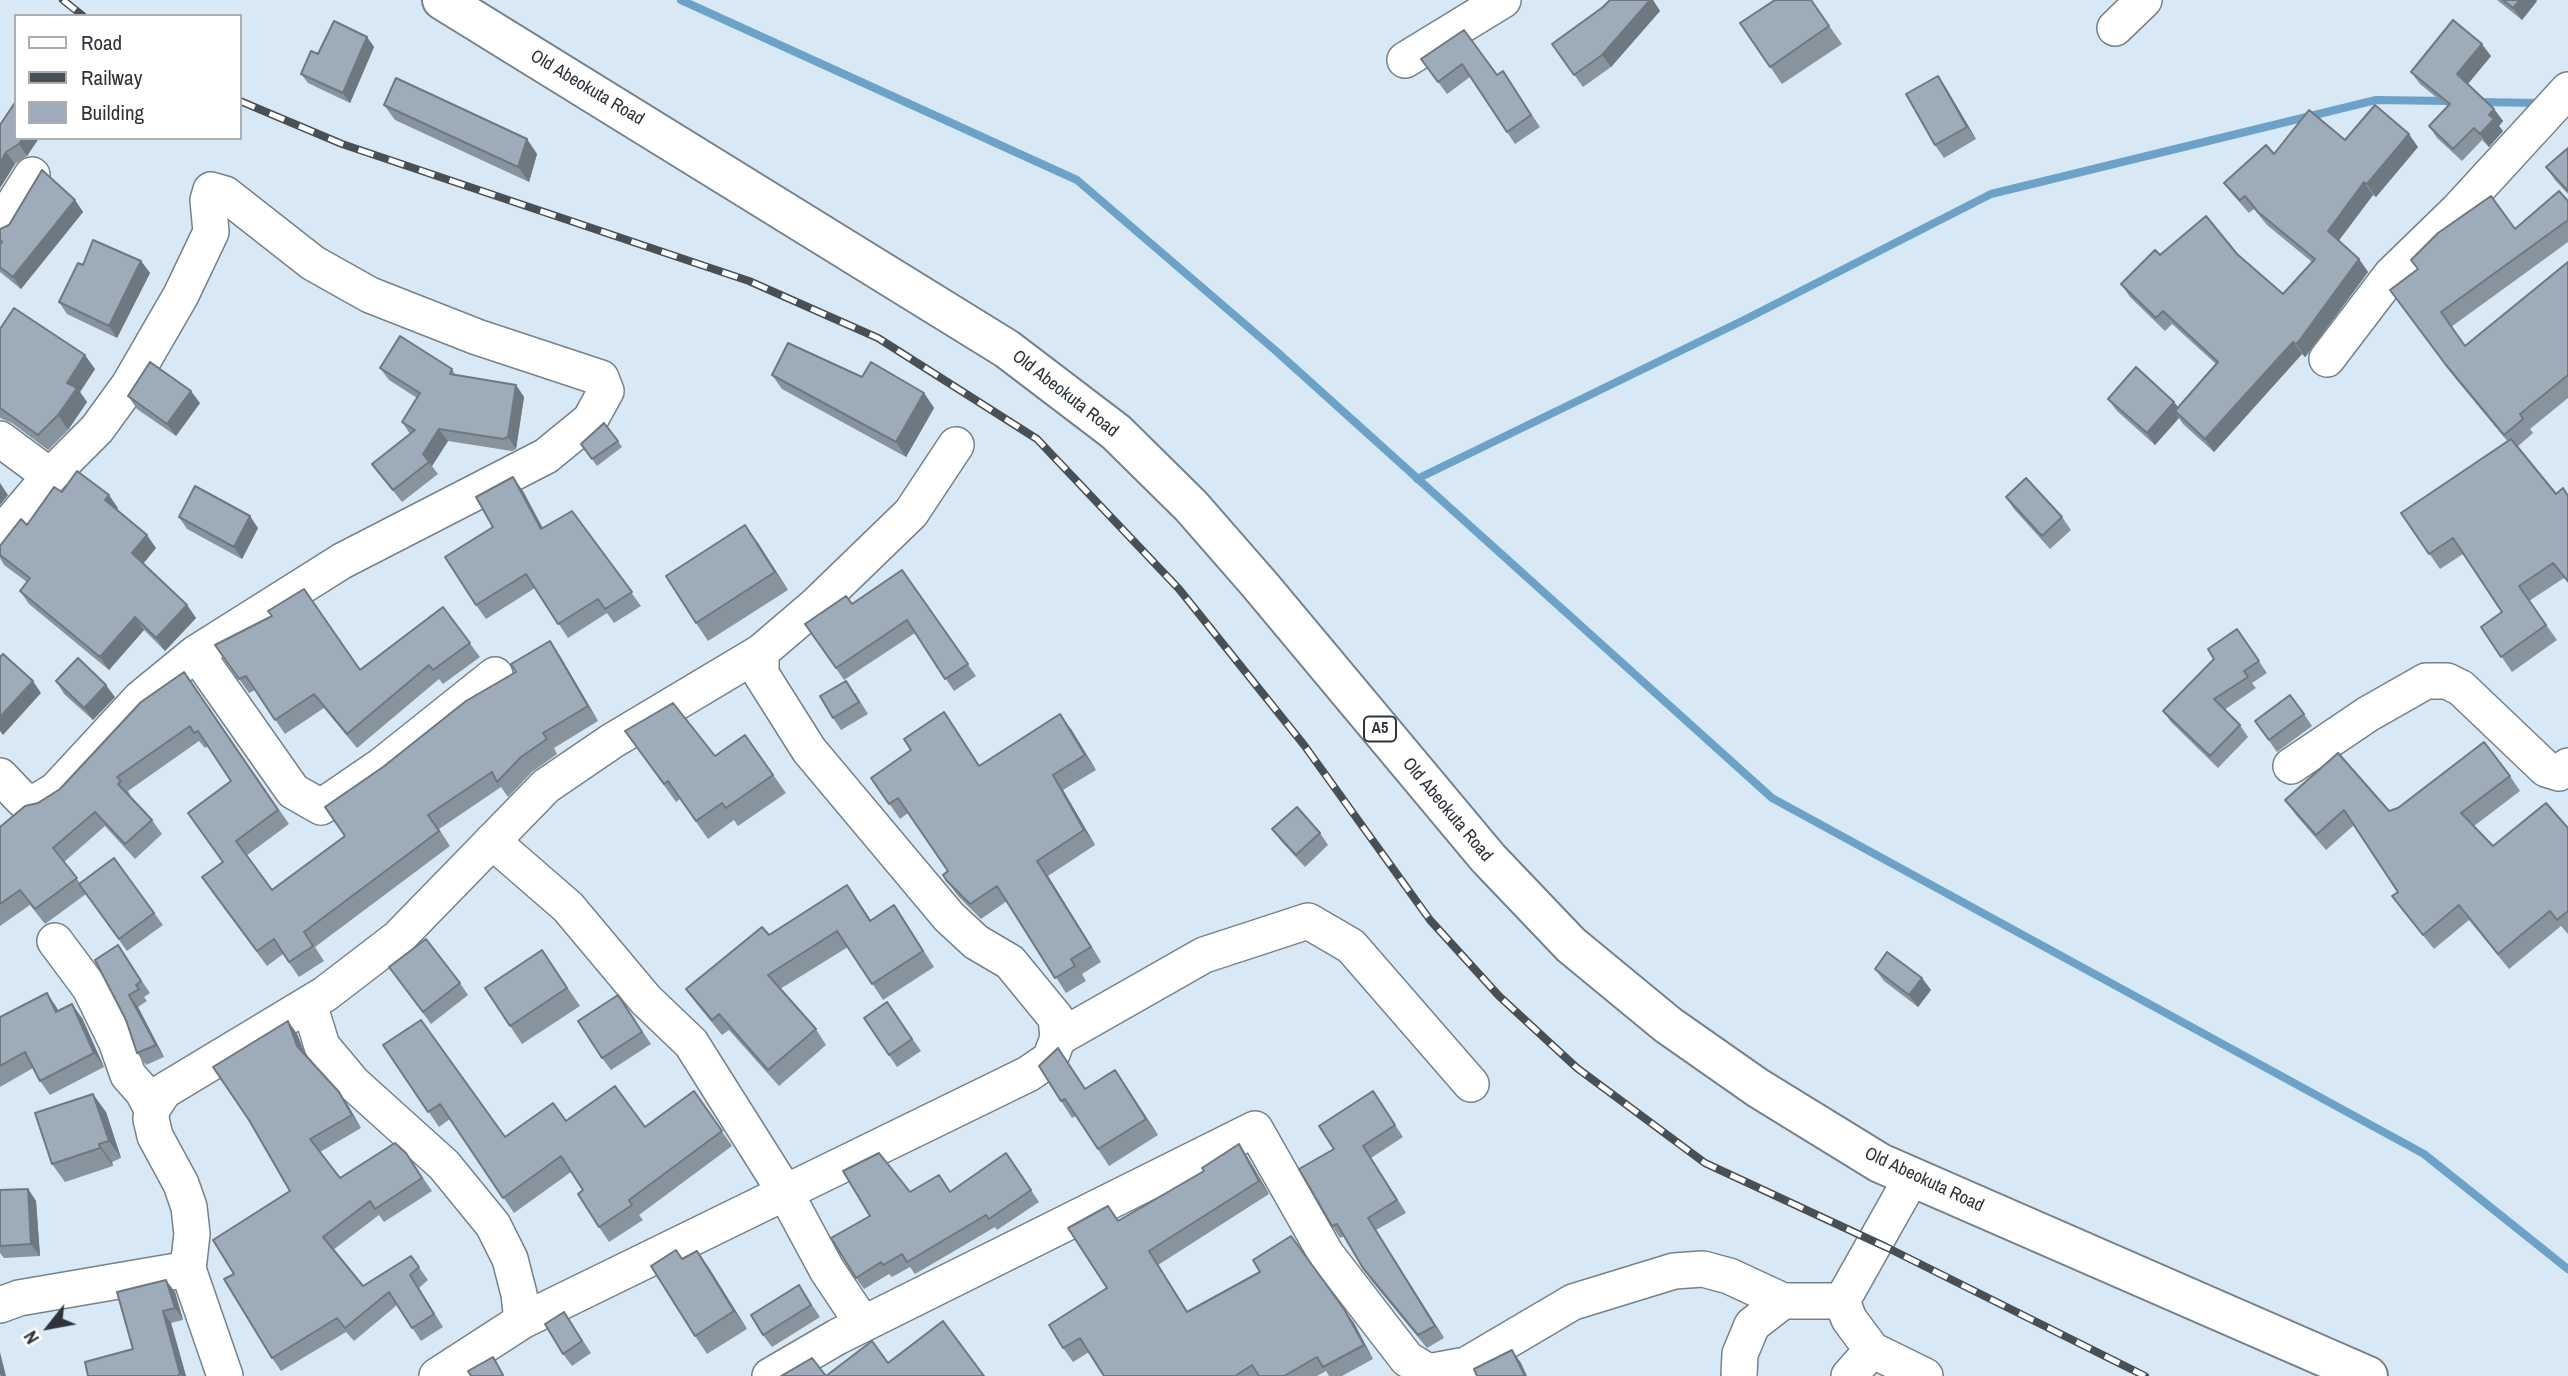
<!DOCTYPE html>
<style>
body{margin:0}
#map{position:relative;width:2568px;height:1376px;overflow:hidden;background:#d8e8f4;font-family:"Archivo Narrow",sans-serif}
canvas{display:block}
.legend{position:absolute;left:14px;top:14px;width:228px;height:126px;box-sizing:border-box;background:#fff;border:2px solid #abaeb0;margin:0;padding:9px 12px;list-style:none;font-size:21px;color:#2e3439}
.legend li{display:flex;align-items:center;gap:14px;height:35px}
.legend b{width:35px;border:2px solid #abaeb0}
.north{position:absolute;left:14px;top:1292px;width:70px;height:70px;-webkit-text-stroke:5px #fff;paint-order:stroke;rotate:239deg;font-size:19px;font-weight:700;line-height:28px;text-align:center;color:#2e3439}
.north::after{content:'';display:block;margin:auto;width:24px;height:32px;background:#2e3439;clip-path:polygon(50% 0,100% 100%,50% 72%,0 100%)}
</style>
<div id="map">
<canvas width="2568" height="1376"></canvas>
<ul class="legend">
<li><b style="height:9px;background:#fff"></b>Road</li>
<li><b style="height:9px;background:#485056"></b>Railway</li>
<li><b style="height:19px;background:#9dacb8"></b>Building</li>
</ul>
<div class="north">N</div>
</div>
<script>
const context = document.querySelector('canvas').getContext('2d');
context.lineJoin = 'round';
function shape(rows) {
  const path = new Path2D();
  for (const r of rows) {
    path.moveTo(r[0], r[1]);
    for (let i = 2; i < r.length; i += 2) path.lineTo(r[i], r[i + 1]);
  }
  return path;
}
function trace(path, color, width, dash) {
  context.strokeStyle = color;
  context.lineWidth = width;
  context.lineCap = dash ? 'butt' : 'round';
  context.setLineDash(dash || []);
  context.stroke(path);
}
function paint(path, color) {
  context.fillStyle = color;
  context.fill(path, 'evenodd');
}
function write(font, color, halo, rows, align = 'center') {
  context.font = font + ' "Archivo Narrow",sans-serif';
  context.lineWidth = 5;
  context.setLineDash([]);
  context.textBaseline = 'middle';
  context.strokeStyle = halo;
  context.fillStyle = color;
  for (const [text, x, y, turn = 0] of rows) {
    context.save();
    context.translate(x, y);
    context.rotate((+turn || 0) * Math.PI / 180);
    context.textAlign = isNaN(turn) ? turn : align;
    if (halo) context.strokeText(text, 0, 0);
    context.fillText(text, 0, 0);
    context.restore();
  }
}
const stream = shape([
 [681,0,1077,180,1276,351,1772,798,2424,1154,2568,1269],
 [2476,102,2541,103],
 [1417,479,1746,319,1991,194,2376,100,2450,101]
]);
const minor = shape([
 [2115,28,2144,0],
 [1405,60,1503,0],
 [0,226,32,175],
 [2327,359,2391,275,2457,211,2568,90],
 [0,439,50,476],
 [0,535,50,476,97,429,129,385,181,295,211,232,208,200,211,190,225,194,313,263,370,295,477,337,601,378,606,391,590,420,546,456,342,561,196,653,141,698,56,790,38,801,24,801,0,776],
 [196,653,293,791,321,807,381,766,495,675],
 [2291,766,2368,714,2426,681,2447,681,2461,688,2546,769,2559,773,2568,766],
 [492,841,568,907,646,1000,691,1043,785,1192,827,1270,863,1324],
 [55,941,90,988,116,1041,128,1075,143,1092,152,1109],
 [309,1004,322,1046,353,1083,444,1165,493,1225,510,1259,519,1294,522,1321],
 [1058,1038,1204,955,1308,921,1351,946,1471,1084],
 [1912,1177,1842,1301,1849,1319,1872,1350,1925,1376],
 [0,1305,19,1298,188,1269],
 [1428,1372,1466,1365,1573,1302,1674,1271,1703,1269,1729,1276,1783,1301],
 [225,1376,188,1269,192,1234,189,1207,181,1184,155,1136,151,1119,152,1109,164,1091,325,994,398,938,546,786,612,741,761,652,816,605,911,513,956,445],
 [437,1376,522,1321,1028,1074,1050,1059,1058,1038,1056,1018,1010,962,976,942,949,917,809,750,761,674,761,652],
 [770,1376,837,1337,1255,1129,1326,1254,1407,1359,1428,1372,1422,1376],
 [1739,1376,1740,1354,1752,1325,1783,1301,1842,1301],
 [1849,1376,1872,1350]
]);
const highway = shape([
 [442,0,1007,349,1116,432,1191,506,1260,585,1488,858,1571,945,1668,1025,1758,1088,1880,1163,2368,1376]
]);
const rail = shape([
 [63,0,83,16],
 [240,101,342,144,749,281,878,338,1037,439,1179,589,1304,745,1430,920,1499,996,1577,1068,1705,1163,1886,1247,2145,1376]
]);
const wall = shape([
 [1610,0,1653,0,1660,11,1611,67,1583,87,1552,44,1603,7],
 [1811,0,1842,44,1782,84,1740,23],
 [2497,0,2536,0,2537,1,2522,20],
 [1464,30,1497,75,1503,71,1540,127,1515,144,1470,77,1447,94,1421,59],
 [367,37,374,47,350,103,308,83,301,74,318,54],
 [2491,56,2468,84,2494,109,2503,121,2499,126,2503,131,2489,147,2482,140,2462,161,2437,138,2429,126,2447,106,2420,84,2411,72],
 [1938,76,1946,88,1976,139,1944,158,1935,145],
 [384,105,527,139,537,154,529,182,395,120],
 [0,125,16,138,39,138,27,156,15,164,0,188],
 [2418,147,2376,197,2373,195,2339,240,2359,259,2368,272,2308,354,2305,357,2302,354,2214,452,2183,424,2179,418,2155,445,2117,411,2108,399,2174,402,2178,407,2216,364,2172,324,2165,331,2130,297,2121,284,2160,255,2237,254,2283,294,2312,262,2267,225,2254,209,2249,213,2233,195,2224,183,2274,154],
 [2568,148,2568,194,2555,180,2546,167],
 [75,200,83,212,21,289,0,272,0,229],
 [2568,201,2568,242,2451,327,2465,346,2568,262,2568,398,2530,429,2533,433,2517,447,2556,494,2568,496,2568,583,2564,578,2529,601,2557,640,2512,672,2481,627,2502,612,2463,554,2440,569,2401,513,2508,442,2456,379,2401,304,2515,229],
 [141,261,150,273,117,338,67,314,59,302,83,265],
 [0,329,95,369,80,392,87,402,68,430,48,450,12,423,0,418],
 [380,368,452,369,456,376,516,385,524,397,516,449,512,451,448,441,432,466,438,474,402,502,372,464,410,434,402,422,417,398,389,380],
 [772,375,924,393,934,408,906,457,782,389],
 [128,396,200,403,176,436,137,409],
 [618,441,622,447,597,466,581,444],
 [523,491,543,528,572,511,641,606,614,623,607,613,568,638,535,588,486,619,476,605,493,527],
 [62,492,118,508,117,510,156,548,143,564,187,605,196,618,165,651,144,630,109,670,29,604,20,591,27,582,4,565,0,558,0,546,27,525],
 [2006,497,2062,517,2071,530,2050,549,2014,509],
 [179,517,258,528,242,559,187,529],
 [758,543,788,590,708,641,696,623],
 [902,570,976,676,954,691,915,633,844,680,805,624,852,604],
 [443,607,480,657,443,684,439,679,357,748,324,708,285,734,255,690,249,693,215,645,360,670],
 [2237,629,2267,673,2252,683,2256,688,2224,710,2240,725,2248,737,2218,768,2171,722,2163,711,2214,659],
 [560,656,598,721,554,748,557,754,532,772,508,797,501,787,439,829,450,846,315,947,324,961,299,977,283,954,267,966,212,892,223,862,231,781,208,746,205,748,199,741,128,791,131,796,130,797,152,820,162,834,135,859,105,826,64,862,80,883,114,858,163,925,127,951,86,894,45,924,30,905,0,926,0,827,60,789,184,672,289,824,246,856,272,890,345,836],
 [56,681,115,697,93,720,64,694],
 [855,693,868,714,841,730,833,718],
 [2304,714,2312,726,2277,752,2255,721],
 [955,728,979,765,1071,729,1096,770,1063,790,1095,845,1048,876,1101,962,1082,974,1086,981,1066,993,1007,901,981,919,958,896,947,881,948,871,908,813,900,819,871,778],
 [625,731,715,756,745,735,786,793,738,826,734,820,708,839,680,799,676,802],
 [2510,776,2520,791,2474,826,2493,846,2568,828,2568,934,2561,926,2509,969,2469,920,2434,949,2403,911,2392,896,2398,892,2354,825,2326,850,2296,815,2285,800,2389,811],
 [1272,829,1320,833,1328,845,1305,867,1281,841],
 [858,901,871,920,905,921,934,967,883,1000,848,947,780,989,816,1029,826,1045,779,1086,729,1030,722,1035,697,1004,686,989,769,935],
 [118,945,150,993,144,997,147,1001,138,1007,164,1057,146,1065,137,1053],
 [542,950,580,1006,522,1044,485,988],
 [389,967,460,983,468,995,431,1024],
 [1875,969,1922,978,1931,990,1918,1007,1884,981],
 [618,995,651,1044,611,1070,602,1058],
 [887,1002,921,1051,897,1067,864,1018],
 [59,1010,82,1018,104,1067,50,1095,40,1081,33,1068,0,1087,0,1017],
 [288,1021,297,1034,305,1054,339,1092,361,1128,320,1152,340,1178,406,1153,432,1191,384,1222,379,1215,333,1250,363,1286,411,1256,428,1280,419,1288,443,1327,421,1341,397,1305,354,1341,346,1332,281,1371,272,1358,290,1191],
 [383,1045,505,1137,566,1121,645,1127,694,1091,732,1146,639,1215,643,1220,609,1242,599,1227,583,1190,571,1172,514,1213,450,1119,439,1127],
 [1126,1086,1158,1135,1109,1166,1076,1116,1072,1118,1061,1101,1086,1089],
 [1373,1091,1403,1137,1371,1158,1406,1213,1376,1230,1444,1338,1427,1348,1371,1280,1344,1236,1340,1238,1332,1226,1334,1149],
 [106,1112,121,1158,112,1162,113,1166,65,1182,52,1164],
 [1239,1144,1248,1158,1269,1194,1158,1265,1187,1311,1354,1323,1373,1359,1342,1376,1329,1376,1326,1371,1317,1376,1104,1376,1089,1352,1073,1362,1063,1348,1107,1288,1119,1221,1204,1171],
 [1006,1153,1039,1202,997,1230,995,1227,915,1274,910,1267,892,1277,889,1274,864,1289,856,1278,910,1192,951,1192],
 [28,1189,36,1201,40,1256,4,1258,0,1253,0,1190],
 [697,1251,709,1268,747,1329,707,1354,695,1336],
 [799,1285,820,1317,772,1347,763,1335],
 [175,1292,183,1320,171,1323,186,1376,88,1376,133,1349],
 [572,1324,591,1353,572,1366,563,1354]
]);
const shadedWall = shape([
 [1650,0,1653,0,1660,11,1611,67,1602,55],
 [2520,0,2536,0,2537,1,2522,20,2513,8],
 [367,37,374,47,350,103,343,93],
 [2482,44,2491,56,2466,86,2457,74],
 [1938,76,1946,88,1976,139,1967,127],
 [2494,109,2503,121,2499,126,2503,131,2489,147,2480,134,2489,115],
 [2409,134,2418,147,2376,197,2367,184],
 [23,138,39,138,27,156,19,144],
 [527,139,537,154,529,182,518,167],
 [6,152,15,164,0,188,0,163],
 [2364,182,2373,195,2337,243,2328,231],
 [75,200,83,212,21,289,13,277],
 [2359,259,2368,272,2305,357,2296,344],
 [141,261,150,273,117,338,109,326],
 [2293,342,2302,354,2214,452,2205,439],
 [85,355,95,369,80,392,87,402,68,430,58,415,67,383],
 [516,385,524,397,516,449,508,437],
 [191,391,200,403,176,436,167,424],
 [924,393,934,408,906,457,896,442],
 [2174,402,2183,414,2175,411,2179,418,2155,445,2147,433],
 [439,429,448,441,432,466,423,454],
 [513,477,523,491,550,543,541,529],
 [0,483,8,495,0,505],
 [109,495,118,508,114,513,105,500],
 [250,516,258,528,242,559,234,547],
 [745,525,758,543,788,590,775,572],
 [147,535,156,548,141,566,132,553],
 [187,605,196,618,165,651,156,638],
 [135,617,144,630,109,670,100,657],
 [550,641,560,656,598,721,588,706],
 [33,681,41,693,3,735,0,731,0,717],
 [106,685,115,697,93,720,84,708],
 [1060,714,1071,729,1096,770,1085,755],
 [1053,775,1063,790,1095,845,1084,830],
 [1037,861,1048,876,1101,962,1091,947],
 [1922,978,1931,990,1918,1007,1909,995],
 [47,993,57,1008,67,1026,56,1012],
 [129,995,138,1007,164,1057,156,1045],
 [72,1004,82,1018,104,1067,94,1053],
 [288,1021,297,1034,307,1059,297,1046],
 [1115,1070,1126,1086,1158,1135,1146,1119],
 [339,1092,348,1105,361,1128,352,1115],
 [93,1094,106,1112,121,1158,109,1141],
 [99,1144,112,1162,113,1166,100,1148],
 [1239,1144,1248,1158,1269,1194,1259,1181],
 [1363,1146,1371,1158,1406,1213,1397,1200],
 [28,1189,36,1201,40,1256,31,1244],
 [1368,1218,1376,1230,1444,1338,1435,1326],
 [697,1251,709,1268,747,1329,734,1311],
 [1149,1251,1158,1265,1196,1325,1187,1312],
 [166,1280,175,1292,183,1320,175,1308],
 [1344,1309,1354,1323,1373,1359,1364,1345],
 [163,1311,171,1323,186,1376,182,1376,180,1374],
 [1512,1350,1521,1363,1527,1376,1525,1376],
 [0,1352,6,1376,1,1376,0,1375]
]);
const building = shape([
 [1610,0,1650,0,1602,55,1574,75,1552,44,1603,7,1610,0],
 [1775,0,1811,0,1829,26,1770,67,1740,23,1775,0],
 [2503,0,2520,0,2513,8,2503,0],
 [2453,20,2482,44,2457,74,2494,109,2489,115,2494,119,2480,134,2474,128,2453,149,2429,126,2450,104,2411,72,2453,20],
 [334,21,367,37,343,93,301,74,311,51,318,54,334,21],
 [1464,30,1497,75,1503,71,1531,115,1507,132,1462,64,1438,82,1421,59,1464,30],
 [1938,76,1967,127,1935,145,1906,94,1938,76],
 [396,78,527,139,518,167,384,105,396,78],
 [16,101,16,138,23,138,19,144,6,152,0,163,0,125,16,101],
 [2375,105,2409,134,2367,184,2364,182,2328,231,2359,259,2299,341,2296,344,2293,342,2205,439,2175,411,2218,362,2163,311,2156,318,2121,284,2155,250,2160,255,2206,216,2237,254,2283,294,2315,259,2258,212,2245,196,2240,200,2224,183,2266,145,2274,154,2309,110,2345,140,2375,105],
 [2568,148,2568,191,2546,167,2568,148],
 [42,170,75,200,13,277,0,267,0,245,2,242,0,240,0,229,9,225,42,170],
 [2559,191,2568,201,2568,220,2441,312,2465,346,2568,262,2568,375,2520,414,2523,419,2504,435,2446,365,2390,290,2418,269,2411,260,2438,233,2491,196,2515,229,2559,191],
 [93,240,141,261,109,326,59,302,78,263,83,265,93,240],
 [14,308,85,355,67,383,77,388,58,415,38,435,0,408,0,329,14,308],
 [400,336,452,369,450,374,516,385,508,437,503,439,439,429,423,454,429,462,393,490,372,464,415,430,402,422,420,393,380,368,400,336],
 [788,343,862,377,871,362,924,393,896,442,772,375,788,343],
 [150,362,191,391,167,424,128,396,150,362],
 [2136,367,2174,402,2147,433,2108,399,2136,367],
 [604,423,618,441,592,459,581,444,604,423],
 [2511,439,2556,494,2563,488,2568,496,2568,581,2553,563,2519,586,2546,625,2501,657,2481,627,2502,612,2453,538,2429,554,2401,513,2511,439],
 [77,471,109,495,105,500,147,535,132,553,187,605,156,638,135,617,100,657,20,591,30,578,0,555,0,546,21,519,27,525,54,487,62,492,77,471],
 [513,477,541,529,572,511,632,592,605,609,598,599,558,624,526,574,476,605,445,557,493,527,476,497,513,477],
 [2026,478,2062,517,2042,536,2006,497,2026,478],
 [195,486,250,516,234,547,179,517,195,486],
 [745,525,775,572,696,623,666,576,745,525],
 [902,570,968,664,945,679,907,620,836,668,805,624,846,596,852,604,902,570],
 [304,589,360,670,443,607,470,643,433,670,429,665,347,734,314,694,275,720,246,676,239,679,215,645,272,616,268,611,304,589],
 [2237,629,2259,661,2244,671,2248,677,2214,699,2240,725,2210,756,2163,711,2214,659,2208,649,2237,629],
 [550,641,588,706,543,733,547,739,521,757,497,782,492,772,428,815,439,831,304,932,313,946,289,962,274,939,257,951,202,877,223,862,188,813,231,781,198,731,194,733,190,726,117,777,121,781,118,784,152,820,125,844,95,812,53,848,77,878,35,909,20,890,0,904,0,827,25,806,38,803,60,789,141,702,184,672,278,810,236,841,272,890,345,836,325,807,383,767,466,701,516,672,511,664,550,641],
 [3,654,33,681,0,717,0,657,3,654],
 [78,658,106,685,84,708,56,681,78,658],
 [846,681,859,702,833,718,820,696,846,681],
 [2290,695,2304,714,2269,740,2255,721,2290,695],
 [673,703,715,756,745,735,773,775,726,808,722,803,696,821,668,781,664,784,625,731,673,703],
 [944,712,979,766,1060,714,1085,755,1053,775,1084,830,1037,861,1091,947,1071,959,1075,966,1055,978,997,886,970,904,947,881,943,875,948,871,898,798,889,804,871,778,911,750,904,739,944,712],
 [2484,742,2510,776,2461,813,2493,846,2546,803,2568,828,2568,911,2557,920,2550,911,2498,954,2459,905,2423,935,2392,896,2398,892,2344,810,2316,835,2285,800,2338,753,2389,811,2398,808,2484,742],
 [1297,807,1320,833,1296,855,1272,829,1297,807],
 [114,858,154,913,119,939,79,884,114,858],
 [847,885,870,921,894,905,923,951,872,984,837,931,768,975,816,1029,768,1070,719,1014,712,1020,686,989,762,927,769,935,847,885],
 [426,939,460,983,423,1012,389,967,426,939],
 [118,945,141,981,136,985,139,989,129,995,156,1045,137,1053,126,1020,95,960,118,945],
 [542,950,567,988,510,1026,485,988,542,950],
 [1887,952,1922,978,1909,995,1875,969,1887,952],
 [47,993,56,1012,72,1004,94,1053,40,1081,25,1052,0,1066,0,1017,47,993],
 [618,995,642,1032,602,1058,578,1021,618,995],
 [887,1002,912,1039,889,1055,864,1018,887,1002],
 [421,1020,505,1137,553,1103,566,1121,615,1086,645,1127,694,1091,722,1131,629,1200,632,1205,599,1227,578,1194,583,1190,561,1156,503,1198,440,1104,428,1112,383,1045,421,1020],
 [288,1021,297,1046,339,1092,352,1115,310,1139,340,1178,395,1143,406,1153,422,1178,375,1209,370,1201,323,1237,363,1286,411,1256,419,1267,410,1275,434,1314,412,1328,389,1292,345,1328,337,1318,272,1358,224,1279,234,1274,213,1240,290,1191,249,1120,213,1067,288,1021],
 [1058,1048,1085,1089,1115,1070,1146,1119,1098,1149,1065,1099,1061,1101,1039,1066,1058,1048],
 [1373,1091,1395,1125,1363,1146,1397,1200,1368,1218,1435,1326,1418,1335,1363,1268,1337,1224,1332,1226,1299,1169,1334,1149,1319,1126,1373,1091],
 [93,1094,109,1141,99,1144,100,1148,52,1164,35,1113,93,1094],
 [1239,1144,1259,1181,1149,1251,1187,1312,1260,1272,1253,1260,1291,1236,1344,1309,1364,1345,1323,1367,1317,1357,1284,1376,1259,1376,1252,1365,1235,1376,1104,1376,1080,1338,1063,1348,1049,1325,1107,1288,1068,1228,1108,1206,1118,1221,1204,1171,1202,1168,1239,1144],
 [879,1153,910,1192,939,1175,950,1192,1006,1153,1031,1190,989,1219,986,1215,907,1262,902,1254,883,1265,881,1262,856,1278,831,1238,870,1216,843,1171,879,1153],
 [28,1189,31,1244,0,1246,0,1190,28,1189],
 [676,1250,682,1259,697,1251,734,1311,695,1336,651,1266,676,1250],
 [166,1280,175,1308,163,1311,180,1374,177,1376,88,1376,85,1362,133,1349,117,1292,166,1280],
 [799,1285,811,1305,763,1335,751,1315,799,1285],
 [564,1312,582,1341,563,1354,545,1324,564,1312],
 [943,1321,984,1376,826,1376,872,1341,888,1363,943,1321],
 [1512,1350,1525,1376,1477,1376,1474,1369,1512,1350],
 [493,1357,503,1375,501,1376,471,1376,468,1371,493,1357],
 [812,1358,826,1376,781,1376,812,1358]
]);
const shields = [
 [1380,729,32]
];
const shieldNames = [
 ["A5",1380,729]
];
const streetNames = [
 ["Old Abeokuta Road",587,88,31],
 ["Old Abeokuta Road",1065,394,38],
 ["Old Abeokuta Road",1447,810,50],
 ["Old Abeokuta Road",1924,1180,25]
];
trace(stream, '#6ca1c8', 8);
trace(minor, '#74828d', 38);
trace(highway, '#74828d', 42);
trace(minor, '#fff', 35);
trace(highway, '#fff', 38);
trace(rail, '#485056', 8);
trace(rail, '#fff', 5, [16]);
paint(wall, '#87949e');
paint(shadedWall, '#6e7881');
paint(building, '#9dacb8');
trace(building, '#6e7881', 2);
for (const [x, y, w] of shields) {
  const box = new Path2D();
  box.roundRect(x - w / 2, y - 12.5, w, 25, 5);
  context.fillStyle = '#fff';
  context.fill(box);
  trace(box, '#2e3439', 2);
}
write('bold 16px', '#2e3439', null, shieldNames);
write('18px', '#2e3439', '#fff', streetNames);
</script>
